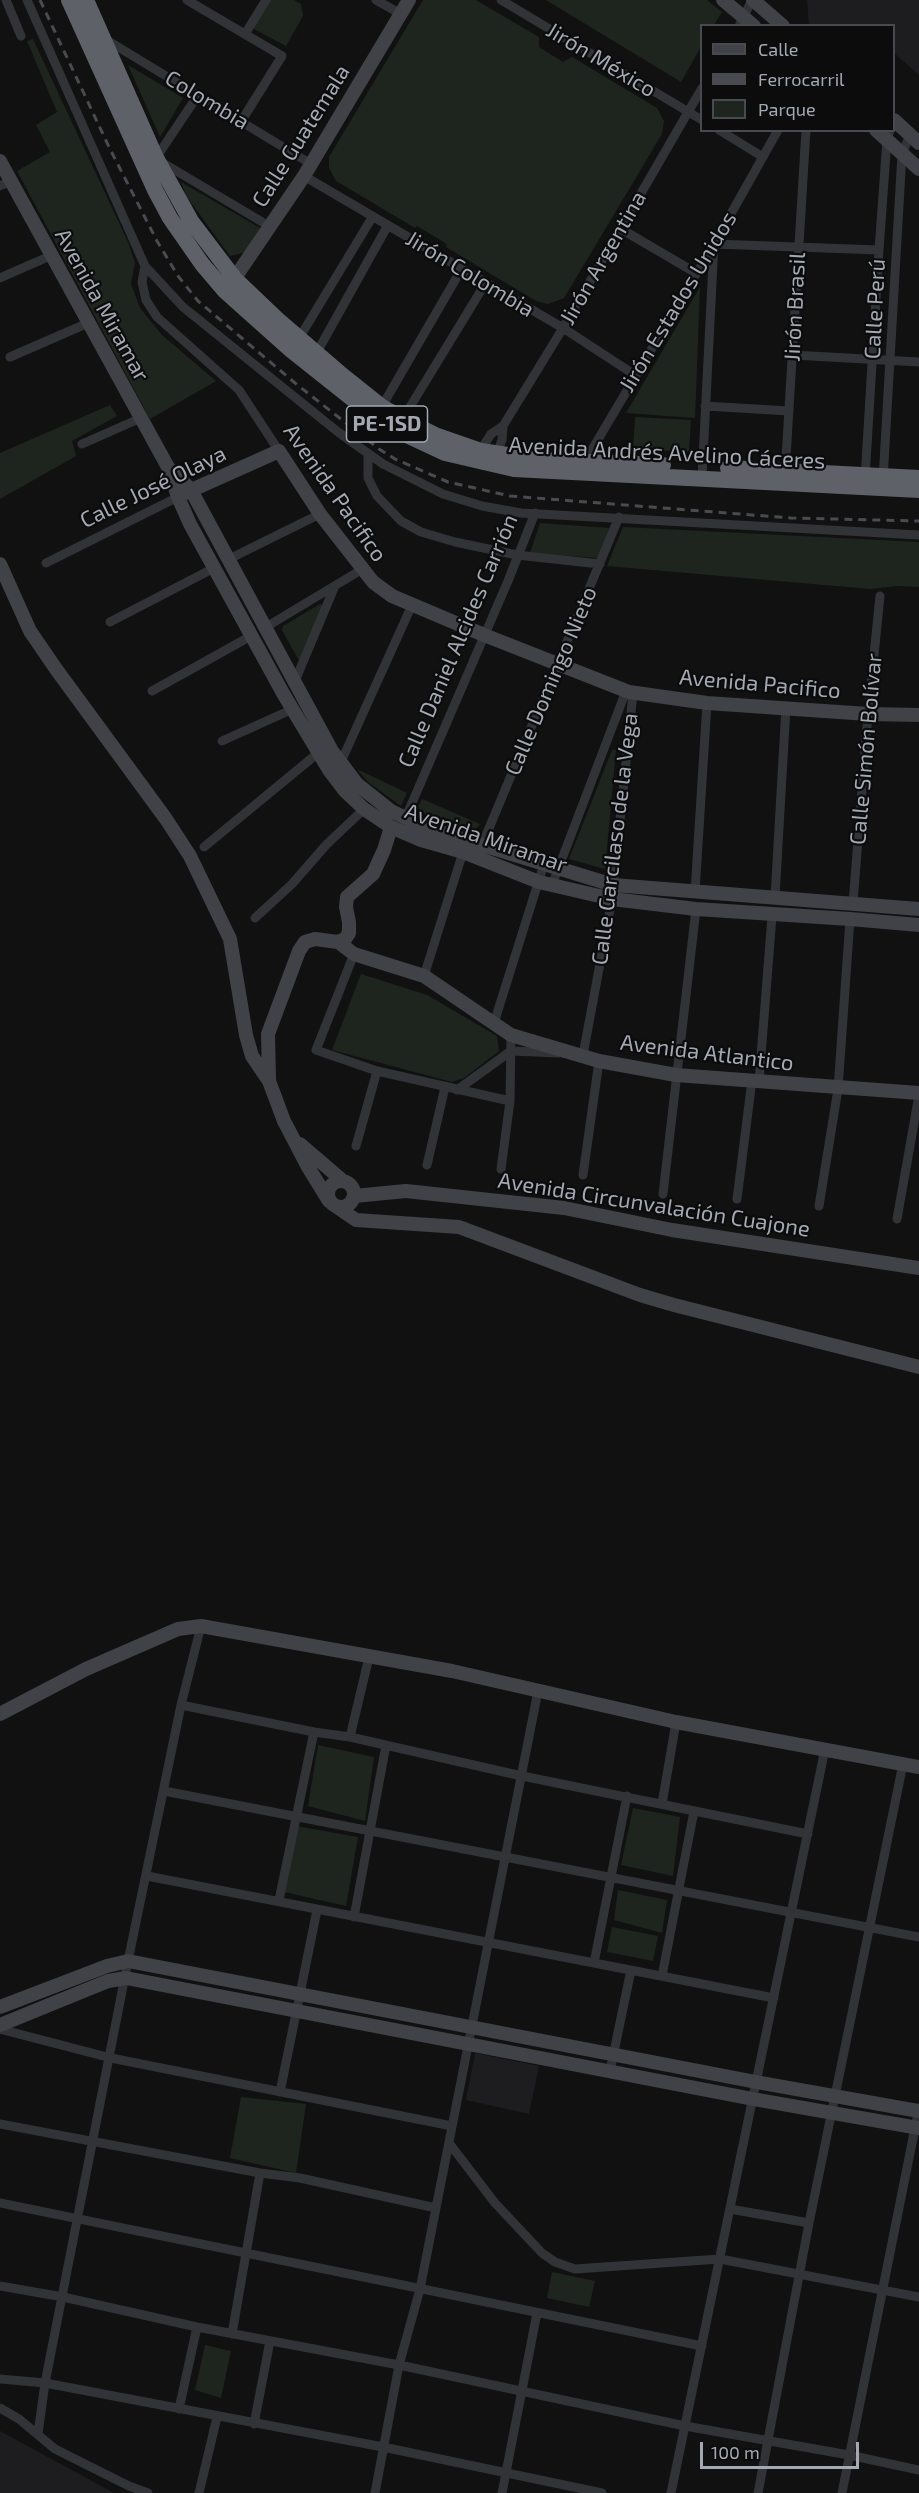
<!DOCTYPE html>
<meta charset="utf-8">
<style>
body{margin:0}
#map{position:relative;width:919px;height:2493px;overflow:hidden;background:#111112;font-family:"Exo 2",sans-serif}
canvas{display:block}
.legend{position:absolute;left:700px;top:24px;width:195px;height:108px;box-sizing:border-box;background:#0c0c0d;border:2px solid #484a4f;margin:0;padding:8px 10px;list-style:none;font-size:18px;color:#a3a8b2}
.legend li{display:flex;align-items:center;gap:12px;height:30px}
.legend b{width:30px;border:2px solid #484a4f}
.scale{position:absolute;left:700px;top:2442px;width:159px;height:27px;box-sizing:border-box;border:3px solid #a3a8b2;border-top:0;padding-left:8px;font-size:18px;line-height:21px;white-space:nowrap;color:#a3a8b2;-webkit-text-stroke:4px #0c0c0d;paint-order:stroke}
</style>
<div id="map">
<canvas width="919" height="2493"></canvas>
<ul class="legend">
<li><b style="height:8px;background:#404247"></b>Calle</li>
<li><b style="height:8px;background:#494b50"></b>Ferrocarril</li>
<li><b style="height:16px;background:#1e251e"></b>Parque</li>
</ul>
<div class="scale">100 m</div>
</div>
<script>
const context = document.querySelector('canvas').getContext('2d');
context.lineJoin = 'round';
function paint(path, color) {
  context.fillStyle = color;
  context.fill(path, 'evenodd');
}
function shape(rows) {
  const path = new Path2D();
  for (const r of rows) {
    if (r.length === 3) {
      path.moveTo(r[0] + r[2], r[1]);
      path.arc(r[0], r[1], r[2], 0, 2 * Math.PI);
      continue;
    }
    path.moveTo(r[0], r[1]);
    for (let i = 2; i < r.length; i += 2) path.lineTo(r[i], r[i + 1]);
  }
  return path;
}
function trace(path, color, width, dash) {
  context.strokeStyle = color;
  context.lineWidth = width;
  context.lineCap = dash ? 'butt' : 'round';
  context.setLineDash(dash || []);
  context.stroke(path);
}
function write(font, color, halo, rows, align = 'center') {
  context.font = font + ' "Exo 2",sans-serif';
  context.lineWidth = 4.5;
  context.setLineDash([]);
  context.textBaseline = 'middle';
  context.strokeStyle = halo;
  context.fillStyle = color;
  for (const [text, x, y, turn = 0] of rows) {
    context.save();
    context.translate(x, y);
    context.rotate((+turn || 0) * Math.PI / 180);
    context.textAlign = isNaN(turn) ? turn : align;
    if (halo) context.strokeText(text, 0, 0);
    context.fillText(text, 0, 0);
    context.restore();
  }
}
const built = shape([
 [807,0,919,0,919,75,894,53,894,26,809,25],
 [475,2053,539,2066,529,2114,466,2100],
 [0,2431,114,2493,0,2493]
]);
const green = shape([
 [269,0,294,0,301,4,303,16,286,46,252,28],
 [423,0,476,0,539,37,539,47,563,62,572,57,657,108,664,121,662,134,564,298,548,304,536,301,446,247,447,244,417,226,415,228,336,181,329,168,329,157],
 [546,0,707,0,722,12,714,25,702,26,701,47,681,82],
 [33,39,128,242,135,263,131,284,140,308,162,335,216,381,150,419,17,171,50,152,36,125,57,112,27,41],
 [128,65,183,98,160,137],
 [181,182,260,228,246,252,230,256,187,197],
 [700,287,695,418,626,413],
 [110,405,117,416,72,441,76,456,0,499,0,453],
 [635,417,691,420,689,452,633,449],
 [540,523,610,528,598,558,530,553],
 [623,527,919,542,919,587,898,586,870,589,607,566],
 [320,604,324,606,302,659,298,659,282,630,283,626],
 [612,750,616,750,605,869,569,859],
 [357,769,407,793,401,806,368,782],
 [422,799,480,824,475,830,431,816,421,812,418,807],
 [361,974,427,995,497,1036,499,1051,464,1078,452,1082,332,1050],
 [318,1745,374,1757,365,1821,308,1806],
 [633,1808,680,1817,673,1876,621,1865],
 [296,1826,358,1837,346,1906,284,1892],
 [618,1890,667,1900,662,1933,614,1920],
 [612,1927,658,1936,653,1961,607,1952],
 [241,2097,306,2104,296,2173,230,2158],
 [552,2272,595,2281,589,2307,547,2298],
 [205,2345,231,2351,221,2398,195,2390]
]);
const street = shape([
 [6,0,21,36],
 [27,0,145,266,183,307,338,432,383,464,443,494,482,506,521,513,919,535],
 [187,0,282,56,242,120],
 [376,0,401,14],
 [501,0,702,120],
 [739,26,752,0],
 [245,34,266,0],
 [105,39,311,164],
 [719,130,763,157],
 [156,158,198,95],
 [163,163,269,226],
 [304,176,563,328,635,375],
 [0,186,11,181],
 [621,229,696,273],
 [145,266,142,282,146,300,157,317,239,390,279,451],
 [0,278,50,256],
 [298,340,373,216],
 [316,354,388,225],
 [793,355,919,362],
 [10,357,88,323],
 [705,406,789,411],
 [381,408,461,270],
 [402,420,485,284],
 [82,444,141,418],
 [368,453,368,478,377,496,401,521,421,532,455,542,517,555,600,564],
 [479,453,491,434,503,426,563,328,702,88],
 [496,456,502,440,503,426],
 [584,463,714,244,778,130],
 [785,474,806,130],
 [702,477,714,244,879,250],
 [865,478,879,250,887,140,890,130],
 [883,479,902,154,910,135],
 [229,559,320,514],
 [46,563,178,497],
 [110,622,214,568],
 [266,627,361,570],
 [295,681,334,588],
 [152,691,251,636],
 [222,741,293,709],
 [340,764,412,605],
 [405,819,508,581,535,513],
 [482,845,619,517],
 [204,847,318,753],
 [552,885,626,691],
 [695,892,707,703],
 [775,897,786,707],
 [853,903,868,714,880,596],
 [255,918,292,884,326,845,364,809],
 [354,954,316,1050,377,1071,510,1101],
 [424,976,463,852],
 [494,1023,544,864],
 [583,1055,612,899,633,693],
 [759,1081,772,916],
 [457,1090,511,1051,558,1053],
 [356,1146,377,1071],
 [427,1165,445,1087],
 [501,1169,510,1101,511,1035],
 [583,1175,599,1061],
 [663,1194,696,909],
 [737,1199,752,1080],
 [819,1206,838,1089,850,919],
 [897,1219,919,1095],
 [181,1705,314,1732,350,1737,522,1776,808,1834],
 [350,1737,369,1657],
 [164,1791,919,1937],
 [662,1804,676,1722],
 [147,1876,774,1998],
 [279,1900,314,1732],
 [354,1917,386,1745],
 [594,1963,627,1796],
 [662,1976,694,1811],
 [0,2029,111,2058,452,2126],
 [610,2071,631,1970],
 [280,2092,317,1910],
 [0,2124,260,2173,300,2178,436,2208],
 [449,2143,495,2203,542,2253,555,2262,575,2269,720,2259,919,2297],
 [0,2203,702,2346],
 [730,2209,809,2223],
 [0,2286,63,2297,197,2327,399,2365,685,2426,849,2455,919,2470],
 [232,2334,260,2173],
 [0,2379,45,2383,383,2447,602,2493],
 [0,2408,19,2419,55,2449,129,2486,148,2493],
 [179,2409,197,2327],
 [254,2424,270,2341],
 [38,2434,45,2383,128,1961,181,1705,201,1626],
 [199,2493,217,2417],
 [375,2493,399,2365,420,2289,538,1691],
 [502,2493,537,2313],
 [671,2493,825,1749],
 [758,2493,809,2223,903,1764],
 [842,2493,919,2108]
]);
const secondary = shape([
 [723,0,754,26],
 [753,0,783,26],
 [894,120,919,143],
 [876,130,919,169],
 [0,161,169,469,178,497,190,524,284,695,329,770,345,791,364,809,391,827,421,840,463,852,539,882,612,899,696,909,850,919,919,925],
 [230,285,304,176,409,0],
 [171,470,191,490,332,751,357,784,391,811,427,828,613,885,919,909],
 [185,493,279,451,320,514,373,582,392,596,484,635,629,692,707,703,868,714,919,715],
 [0,564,30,631,56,669,166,819,190,856,230,939,246,1035,252,1056,269,1081,284,1121,308,1167,329,1201],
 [338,942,354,954,424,976,511,1035,599,1061,676,1075,919,1093],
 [269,1079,268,1034,299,951,305,942,315,939,338,942,345,939,349,933,349,922,346,907,347,897,373,874,384,850,391,827],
 [300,1144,343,1181],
 [341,1194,13],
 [354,1196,406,1191,564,1208,672,1230,919,1268],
 [337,1207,356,1220,459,1227,640,1295,674,1305,919,1367],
 [0,1714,86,1669,178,1629,201,1626,452,1671,676,1722,919,1767],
 [0,2007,107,1966,128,1961,756,2082,919,2111],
 [0,2025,108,1981,126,1978,753,2099,919,2128]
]);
const highway = shape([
 [69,0,155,190,170,218,202,264,225,291,291,350,374,416,396,430,445,453,514,469,919,490],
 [86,0,156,158,191,221,235,279,277,319,342,375,382,407,403,419,435,435,481,451,540,460,663,465],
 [728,468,919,478]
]);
const rail = shape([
 [40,0,109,147,157,241,178,276,198,301,295,383,379,449,395,459,448,482,510,496,791,518,919,521]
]);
const shields = [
 [387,424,81]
];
const shieldNames = [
 ["PE-1SD",387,424]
];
const streetNames = [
 ["Jirón México",601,60,31],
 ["Colombia",207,100,31],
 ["Calle Guatemala",301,136,-58],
 ["Jirón Argentina",603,258,-60],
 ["Jirón Colombia",470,274,31],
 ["Jirón Estados Unidos",678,302,-59],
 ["Avenida Miramar",102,305,61],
 ["Jirón Brasil",795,307,-87],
 ["Calle Perú",875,309,-87],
 ["Avenida Andrés Avelino Cáceres",667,453,3],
 ["Calle José Olaya",153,487,-26],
 ["Avenida Pacifico",335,493,55],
 ["Calle Daniel Alcides Carrión",458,641,-67],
 ["Calle Domingo Nieto",551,681,-67],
 ["Avenida Pacifico",760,684,5],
 ["Calle Simón Bolívar",866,749,-85],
 ["Avenida Miramar",486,838,19],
 ["Calle Garcilaso de la Vega",615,839,-83],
 ["Avenida Atlantico",707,1053,7],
 ["Avenida Circunvalación Cuajone",654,1205,9]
];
paint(built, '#1d1d1f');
paint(green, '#1e251e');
trace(street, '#323337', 9);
trace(secondary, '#404247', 14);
trace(highway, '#5e6168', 16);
trace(rail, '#494b50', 3, [8, 6]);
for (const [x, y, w] of shields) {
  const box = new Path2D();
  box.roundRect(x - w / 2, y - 18, w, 36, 4.5);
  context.fillStyle = '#0c0c0d';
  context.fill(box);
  trace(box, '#a3a8b2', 1.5);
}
write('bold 21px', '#a3a8b2', null, shieldNames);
write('22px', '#a3a8b2', '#0c0c0d', streetNames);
</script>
